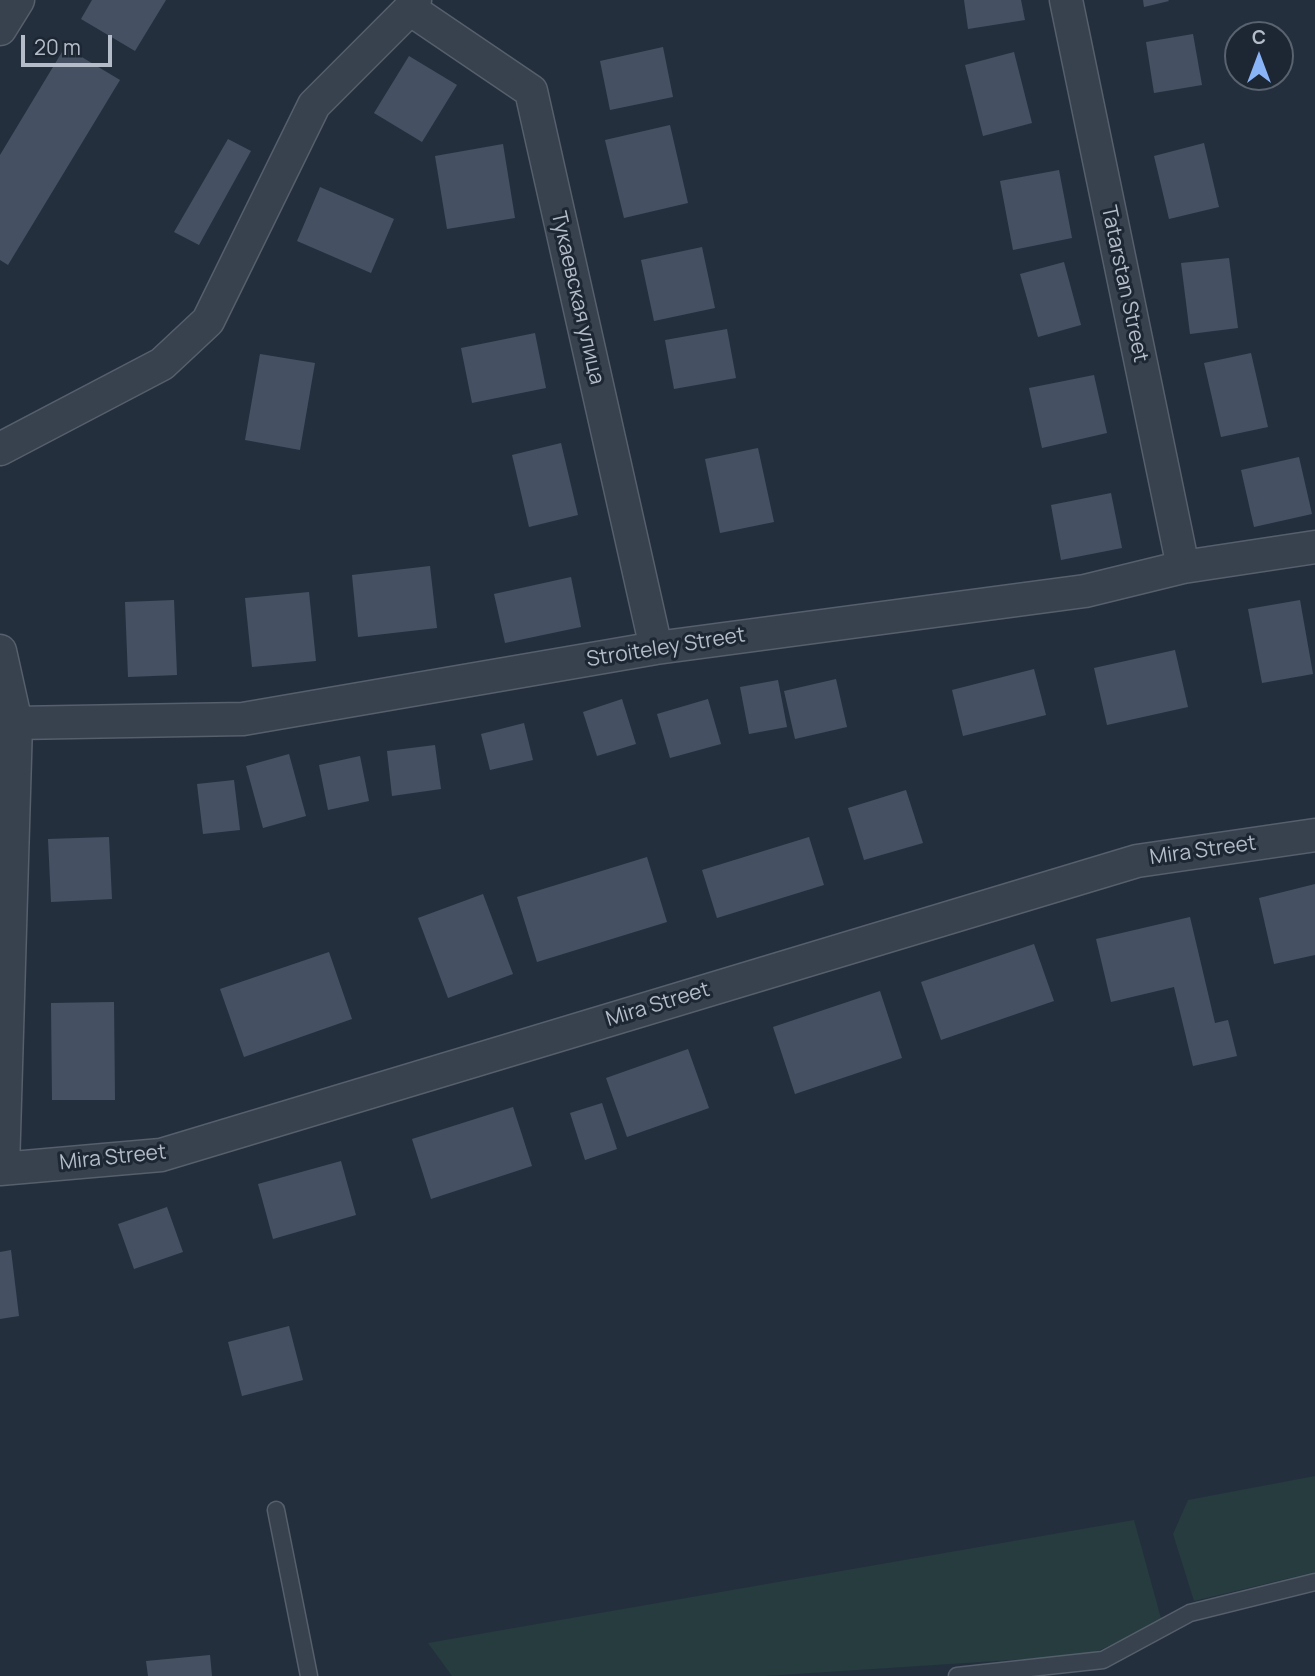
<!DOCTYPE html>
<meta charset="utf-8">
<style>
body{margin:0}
#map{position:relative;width:1315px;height:1676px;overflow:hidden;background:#242f3e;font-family:Manrope,sans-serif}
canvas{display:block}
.north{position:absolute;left:1224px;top:21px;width:70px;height:70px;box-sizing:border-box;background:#1d2633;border:2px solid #59626f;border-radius:50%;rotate:0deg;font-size:19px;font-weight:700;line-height:28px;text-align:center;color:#b4bcc9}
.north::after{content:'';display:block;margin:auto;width:24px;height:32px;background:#8ab4f8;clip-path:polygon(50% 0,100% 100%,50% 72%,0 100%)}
.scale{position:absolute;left:21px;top:35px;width:91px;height:32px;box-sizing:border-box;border:4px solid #b4bcc9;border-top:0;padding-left:9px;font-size:21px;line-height:24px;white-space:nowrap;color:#b4bcc9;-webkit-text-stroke:5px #1d2633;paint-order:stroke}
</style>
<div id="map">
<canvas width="1315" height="1676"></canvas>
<div class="north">С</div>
<div class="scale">20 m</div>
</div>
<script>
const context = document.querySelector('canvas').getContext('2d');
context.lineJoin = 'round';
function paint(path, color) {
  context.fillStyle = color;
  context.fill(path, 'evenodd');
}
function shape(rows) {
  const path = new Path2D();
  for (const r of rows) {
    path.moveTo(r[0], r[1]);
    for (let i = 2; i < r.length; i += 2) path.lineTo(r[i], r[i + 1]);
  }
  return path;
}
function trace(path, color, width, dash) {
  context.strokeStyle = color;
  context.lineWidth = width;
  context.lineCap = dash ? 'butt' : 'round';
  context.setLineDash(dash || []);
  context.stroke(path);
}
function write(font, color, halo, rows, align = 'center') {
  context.font = font + ' Manrope,sans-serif';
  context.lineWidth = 6;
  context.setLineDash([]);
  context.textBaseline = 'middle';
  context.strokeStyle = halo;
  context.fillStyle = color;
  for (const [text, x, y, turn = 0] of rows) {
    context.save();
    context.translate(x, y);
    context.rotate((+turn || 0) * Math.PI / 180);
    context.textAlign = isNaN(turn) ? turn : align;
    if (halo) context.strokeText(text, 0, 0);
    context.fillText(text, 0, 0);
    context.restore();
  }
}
const green = shape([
 [1315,1476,1315,1572,1194,1601,1173,1534,1188,1500],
 [1134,1520,1162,1622,1089,1655,765,1676,452,1676,428,1643]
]);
const building = shape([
 [92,0,166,0,135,51,81,19],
 [964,0,1021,0,1025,20,968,29],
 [1143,0,1168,0,1169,1,1144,7],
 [1193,34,1202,85,1154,93,1146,42],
 [65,47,120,80,8,265,0,260,0,155],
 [663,47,673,97,610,110,600,61],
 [1014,52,1032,123,983,136,965,65],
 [409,56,457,85,422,142,374,113],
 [670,125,688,203,624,218,605,140],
 [228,139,251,151,199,245,174,232],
 [1204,143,1219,207,1169,219,1154,156],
 [503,144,515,218,447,229,435,156],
 [1059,170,1072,238,1013,250,1000,181],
 [320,187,394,219,371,273,297,241],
 [702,247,715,308,654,321,641,260],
 [1229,258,1238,328,1190,334,1181,263],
 [1064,262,1081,325,1038,337,1020,274],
 [727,329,736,378,674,389,665,340],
 [535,333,546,388,472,403,461,348],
 [1251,353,1268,427,1221,437,1204,363],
 [260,354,315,363,300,450,245,440],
 [1094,375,1107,433,1042,448,1029,388],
 [561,443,578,515,529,527,512,455],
 [758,448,774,522,720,533,705,459],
 [1299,457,1312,514,1254,527,1241,470],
 [1111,493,1122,548,1061,560,1051,505],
 [430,566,437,628,358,637,352,575],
 [571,577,581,627,505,643,494,594],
 [309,592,316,661,252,667,245,598],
 [174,600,177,675,128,677,125,602],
 [1300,600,1313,674,1262,683,1248,609],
 [1175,650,1188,707,1107,725,1094,668],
 [1034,669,1046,715,963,736,952,690],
 [836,679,847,727,795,739,784,691],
 [778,680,787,727,749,734,740,687],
 [622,699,636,744,597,756,583,712],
 [708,699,721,744,670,758,657,714],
 [524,723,533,760,490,770,481,734],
 [435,745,441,789,392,796,387,751],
 [289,754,306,816,263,828,246,766],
 [360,756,369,801,328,810,319,765],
 [234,780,240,830,203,834,197,784],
 [906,790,923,843,864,860,848,808],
 [109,837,112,899,51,902,48,839],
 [809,837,824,885,717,918,702,870],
 [647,857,667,922,537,962,517,897],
 [1315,884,1315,955,1274,964,1259,898],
 [483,894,513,974,448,998,418,918],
 [1190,917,1215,1023,1228,1020,1237,1056,1193,1066,1174,987,1111,1002,1096,939],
 [1034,944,1054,1001,941,1040,921,982],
 [329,952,352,1019,244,1057,220,989],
 [880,991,902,1058,795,1094,773,1027],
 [114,1002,115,1100,52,1100,51,1003],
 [688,1049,709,1108,627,1137,606,1078],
 [602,1103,617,1149,585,1160,570,1113],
 [513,1107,532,1166,431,1199,412,1139],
 [341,1161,356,1215,273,1239,258,1184],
 [167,1207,183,1252,134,1269,118,1224],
 [11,1250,19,1316,0,1319,0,1252],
 [289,1326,303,1380,242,1396,228,1342],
 [210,1655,212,1676,148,1676,146,1661]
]);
const lane = shape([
 [276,1510,309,1676],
 [957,1676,1103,1660,1190,1613,1315,1582]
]);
const street = shape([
 [1066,0,1183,567],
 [410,9,531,91,656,648],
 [0,29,18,0],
 [0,449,162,364,208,321,314,105,410,9,415,0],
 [0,651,16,723,3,1168],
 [16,723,243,719,656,648,1085,591,1183,567,1315,547],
 [0,1169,161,1155,1137,861,1315,835]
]);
const streetNames = [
 ["Tatarstan Street",1124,284,78],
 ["Тукаевская улица",577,298,77],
 ["Stroiteley Street",666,648,-9],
 ["Mira Street",1203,851,-8],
 ["Mira Street",658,1005,-17],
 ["Mira Street",113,1158,-6]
];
paint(green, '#263c3f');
paint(building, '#455162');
trace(lane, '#565f6c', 19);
trace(street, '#565f6c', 35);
trace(lane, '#38414e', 16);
trace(street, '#38414e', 32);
write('21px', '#b4bcc9', '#1d2633', streetNames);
</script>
